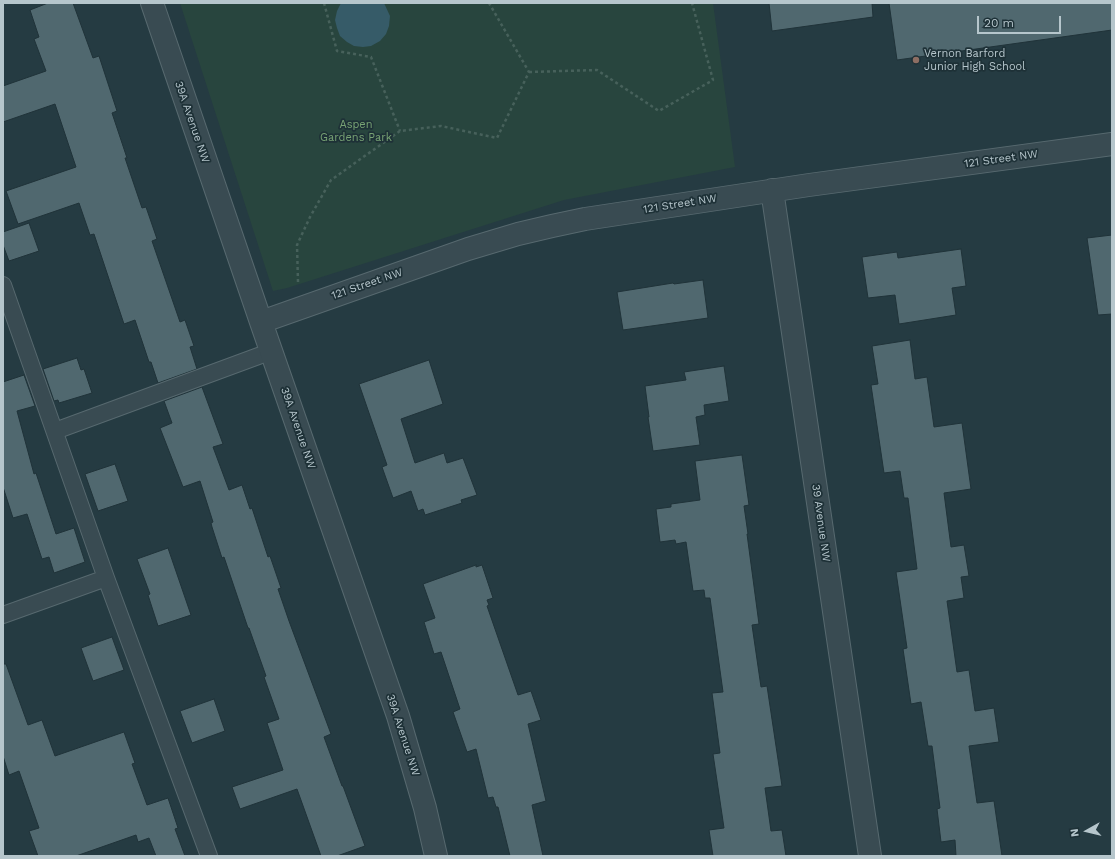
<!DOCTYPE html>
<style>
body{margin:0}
#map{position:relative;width:1115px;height:859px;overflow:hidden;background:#253b42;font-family:"Work Sans",sans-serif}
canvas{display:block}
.frame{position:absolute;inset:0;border:4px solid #b6c6cc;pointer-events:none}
.north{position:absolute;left:1067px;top:811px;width:40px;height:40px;-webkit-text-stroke:3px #1e3137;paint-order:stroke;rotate:262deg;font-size:11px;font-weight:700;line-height:16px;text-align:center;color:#b6c6cc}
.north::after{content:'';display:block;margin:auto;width:14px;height:18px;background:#b6c6cc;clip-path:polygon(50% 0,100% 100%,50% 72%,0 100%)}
.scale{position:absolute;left:977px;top:16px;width:84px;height:18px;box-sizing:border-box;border:2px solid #b6c6cc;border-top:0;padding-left:5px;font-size:12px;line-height:14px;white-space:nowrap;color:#b6c6cc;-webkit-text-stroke:3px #1e3137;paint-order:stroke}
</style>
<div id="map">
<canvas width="1115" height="859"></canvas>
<div class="frame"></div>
<div class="north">N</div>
<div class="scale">20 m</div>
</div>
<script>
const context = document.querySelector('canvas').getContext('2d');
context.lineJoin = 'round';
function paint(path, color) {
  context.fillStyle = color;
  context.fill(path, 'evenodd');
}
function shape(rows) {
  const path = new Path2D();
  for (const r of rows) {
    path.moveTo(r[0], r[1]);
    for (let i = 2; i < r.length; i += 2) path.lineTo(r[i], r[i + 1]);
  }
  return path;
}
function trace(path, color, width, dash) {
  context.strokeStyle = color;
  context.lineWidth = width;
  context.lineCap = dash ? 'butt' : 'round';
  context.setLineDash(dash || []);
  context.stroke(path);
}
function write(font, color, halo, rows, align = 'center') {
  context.font = font + ' "Work Sans",sans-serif';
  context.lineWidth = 3.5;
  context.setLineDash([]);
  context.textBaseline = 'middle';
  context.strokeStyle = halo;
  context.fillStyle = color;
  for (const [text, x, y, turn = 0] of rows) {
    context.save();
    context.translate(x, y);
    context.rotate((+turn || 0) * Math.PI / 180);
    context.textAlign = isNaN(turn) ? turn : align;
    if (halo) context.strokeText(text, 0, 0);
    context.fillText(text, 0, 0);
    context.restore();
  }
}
const green = shape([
 [180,3,713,3,735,167,564,200,287,288,273,291]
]);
const water = shape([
 [341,3,384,3,390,16,389,26,386,34,380,41,371,46,363,47,354,46,347,42,340,36,337,28,335,20,337,11]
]);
const building = shape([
 [48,3,73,3,93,58,99,56,117,111,112,113,127,158,125,158,142,208,146,207,157,239,152,241,180,322,185,320,194,346,190,347,197,369,158,383,151,362,149,362,135,320,124,324,94,234,90,235,79,203,18,224,6,191,76,167,55,104,3,122,3,86,46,71,34,39,39,37,30,10,48,3],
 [769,3,872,3,873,17,772,31,769,3],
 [889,3,1112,3,1112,30,897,60,889,3],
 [29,223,39,251,9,261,3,245,3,232,29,223],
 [1112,235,1112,314,1098,315,1087,238,1112,235],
 [961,249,966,286,952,288,956,315,899,324,895,295,868,298,862,257,897,252,898,258,961,249],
 [703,280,708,318,623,330,617,292,673,283,674,284,703,280],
 [910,340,915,379,927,377,934,427,962,423,971,489,944,493,951,547,964,545,969,576,961,577,964,598,947,601,957,672,969,670,975,711,994,708,999,742,969,746,977,803,994,801,1002,856,956,856,955,840,941,842,937,809,940,808,932,746,928,746,921,702,911,704,903,649,907,648,896,572,917,569,908,498,904,498,900,471,884,473,871,385,878,384,872,346,910,340],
 [77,358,81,370,84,369,92,393,59,403,58,400,54,401,43,369,77,358],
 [429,360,443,404,401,419,415,463,444,453,447,463,463,458,477,495,461,500,462,503,425,515,423,509,418,511,411,491,393,498,382,467,387,465,359,384,429,360],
 [724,366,729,401,704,405,705,415,696,417,700,445,653,451,648,417,649,417,645,386,686,380,684,372,724,366],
 [24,375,35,406,17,411,34,474,36,473,56,534,74,528,85,562,54,573,49,557,42,559,27,514,13,518,3,487,3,382,24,375],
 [202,387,223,444,213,447,229,490,242,485,250,509,252,508,268,557,270,556,281,588,278,589,289,621,331,734,324,737,342,786,343,786,365,846,337,856,321,856,297,789,240,809,232,787,283,770,267,723,279,719,264,677,266,676,249,628,248,628,224,557,222,558,212,527,211,523,213,522,200,481,183,487,160,428,172,423,164,401,202,387],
 [742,455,749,505,744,506,748,534,747,534,759,624,752,625,761,687,767,686,782,786,765,788,771,831,782,830,786,856,713,856,709,830,724,828,713,754,720,753,712,693,723,692,710,598,705,598,704,590,693,591,686,542,676,544,675,540,660,542,656,509,671,507,671,504,700,500,695,461,742,455],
 [115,464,128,501,98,511,85,474,115,464],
 [168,548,191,615,158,626,148,595,150,594,137,559,168,548],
 [476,565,476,567,482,565,493,598,487,600,489,605,487,606,518,695,531,691,541,720,528,724,546,801,532,805,543,856,510,856,498,807,496,807,493,797,488,798,476,749,467,752,453,712,460,709,441,652,434,654,424,622,435,618,423,584,476,565],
 [112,637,124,670,93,681,81,648,112,637],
 [3,664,6,664,28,725,42,720,55,756,124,732,135,763,132,764,147,805,168,798,178,828,175,829,185,856,156,856,149,838,138,842,136,835,76,856,38,856,29,831,39,828,19,771,9,775,3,756,3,664],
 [214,699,225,731,192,743,180,711,214,699]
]);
const path = shape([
 [324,3,337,51,371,57,400,131],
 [529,72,597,70,659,111,713,80,692,3],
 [298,282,297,245,310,217,331,180,400,131,441,126,497,138,529,72,489,3]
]);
const lane = shape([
 [3,285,106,578,209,856],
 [55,431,272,351],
 [3,615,106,578]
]);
const street = shape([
 [152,3,261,322,398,716,425,808,436,856],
 [772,190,870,856],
 [261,322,468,249,518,234,552,226,585,219,809,185,1112,144]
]);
const markers = [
 [916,60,4,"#8d6e63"]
];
const poiNames = [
 ["Vernon Barford",924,54],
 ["Junior High School",924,67]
];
const streetNames = [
 ["39A Avenue NW",192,122,71],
 ["121 Street NW",1001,159,-8],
 ["121 Street NW",680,204,-9],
 ["121 Street NW",367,284,-19],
 ["39A Avenue NW",298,428,71],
 ["39 Avenue NW",821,523,82],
 ["39A Avenue NW",403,735,72]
];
const parkNames = [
 ["Aspen",356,125],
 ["Gardens Park",356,138]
];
paint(green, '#28453e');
paint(water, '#365b68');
paint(building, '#50686f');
trace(building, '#203339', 1);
trace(lane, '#57696f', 18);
trace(street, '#57696f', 24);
trace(path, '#47615b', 2.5, [3, 3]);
trace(lane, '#394b52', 16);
trace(street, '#394b52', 22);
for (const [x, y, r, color] of markers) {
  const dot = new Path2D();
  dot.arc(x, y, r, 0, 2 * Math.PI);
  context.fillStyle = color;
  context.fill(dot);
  trace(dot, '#1e3137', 1.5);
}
write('11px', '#b6c6cc', '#1e3137', poiNames, 'left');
write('11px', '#b6c6cc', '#1e3137', streetNames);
write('11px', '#78a374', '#1e3137', parkNames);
</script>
